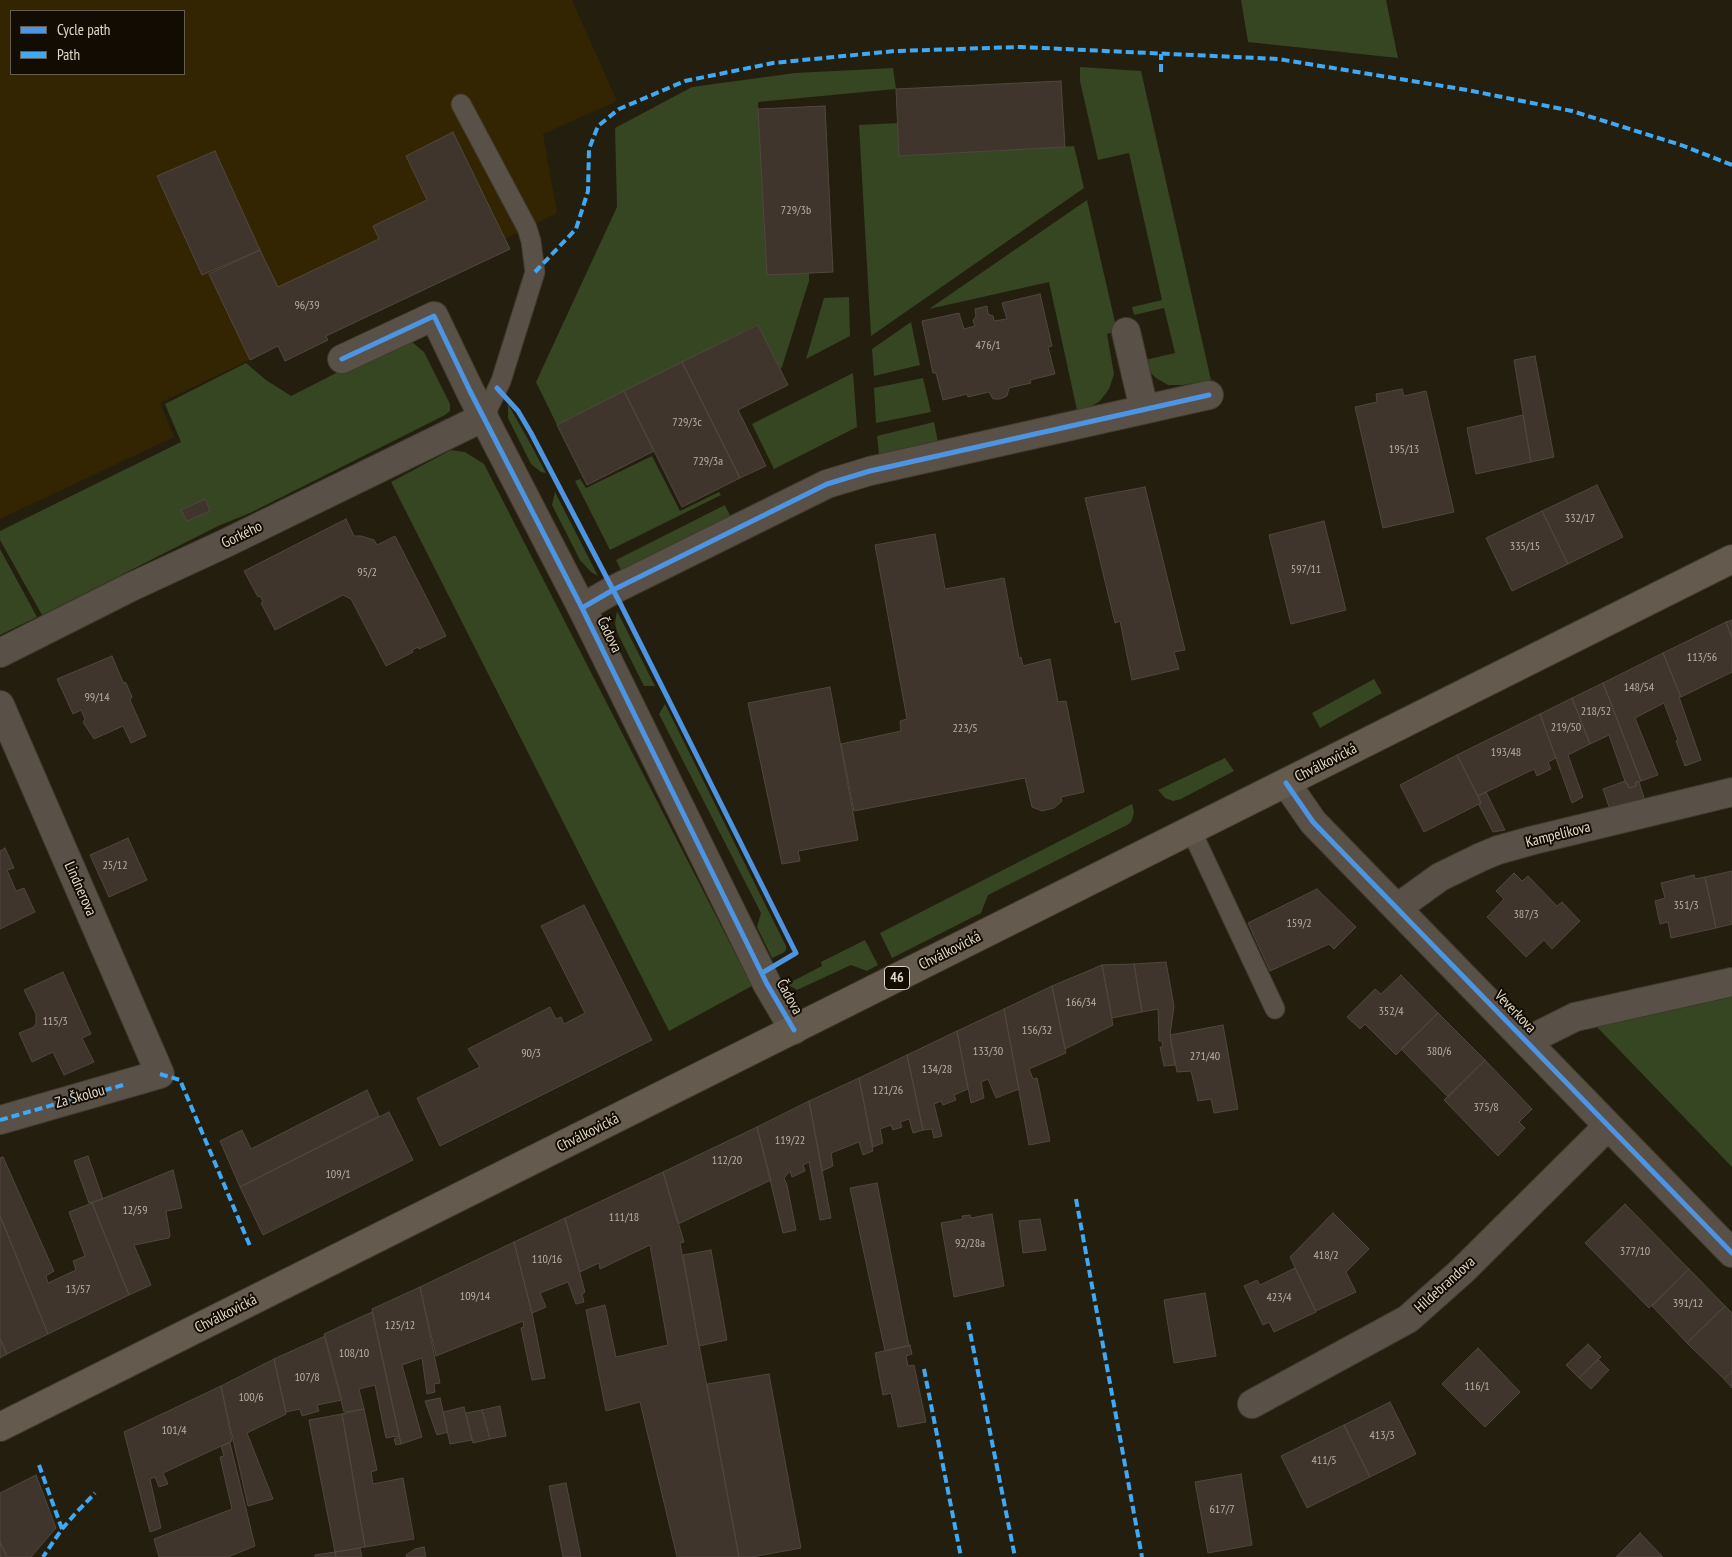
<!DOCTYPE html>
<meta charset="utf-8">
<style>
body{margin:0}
#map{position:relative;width:1732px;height:1557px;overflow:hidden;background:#241e0e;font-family:"PT Sans Narrow",sans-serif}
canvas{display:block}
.legend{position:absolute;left:10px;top:10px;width:175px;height:65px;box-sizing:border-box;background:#120c03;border:1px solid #655e51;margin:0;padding:6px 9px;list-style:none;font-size:15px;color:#e1d8c7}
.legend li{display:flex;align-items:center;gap:10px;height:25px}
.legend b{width:25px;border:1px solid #655e51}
</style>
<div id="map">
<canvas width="1732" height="1557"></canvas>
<ul class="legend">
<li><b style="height:6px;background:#4d94e3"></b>Cycle path</li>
<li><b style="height:6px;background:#3fa9f5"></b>Path</li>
</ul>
</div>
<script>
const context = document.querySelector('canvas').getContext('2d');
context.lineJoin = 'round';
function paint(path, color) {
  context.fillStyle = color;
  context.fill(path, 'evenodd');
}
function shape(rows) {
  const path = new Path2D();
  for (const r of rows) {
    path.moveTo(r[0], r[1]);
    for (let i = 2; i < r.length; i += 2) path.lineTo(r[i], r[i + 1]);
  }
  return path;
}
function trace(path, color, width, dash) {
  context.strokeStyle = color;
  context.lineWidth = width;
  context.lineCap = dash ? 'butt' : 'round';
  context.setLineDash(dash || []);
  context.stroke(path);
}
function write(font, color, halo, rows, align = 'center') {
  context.font = font + ' "PT Sans Narrow",sans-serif';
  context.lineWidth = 4;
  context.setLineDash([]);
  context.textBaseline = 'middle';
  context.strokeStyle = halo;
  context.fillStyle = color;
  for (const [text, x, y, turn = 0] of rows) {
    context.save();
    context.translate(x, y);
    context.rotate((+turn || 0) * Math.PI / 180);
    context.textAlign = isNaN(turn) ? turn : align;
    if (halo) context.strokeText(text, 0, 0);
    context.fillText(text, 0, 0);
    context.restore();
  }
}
const built = shape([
 [0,0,572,0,617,101,543,134,557,213,505,239,509,250,326,336,328,340,285,361,278,346,160,403,174,437,0,519],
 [11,11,184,11,184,74,11,74]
]);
const green = shape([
 [1241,0,1386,0,1398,58,1248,42],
 [1080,67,1141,71,1211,380,1183,385,1168,385,1156,378,1149,371,1145,360,1175,353,1164,308,1134,315,1132,307,1162,300,1129,153,1098,160,1080,81],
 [893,68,896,89,758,102,767,274,809,273,809,281,782,367,780,369,757,325,557,425,536,382,617,207,615,128,692,87,795,73],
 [898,123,900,156,1074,146,1084,188,871,336,859,125],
 [1087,200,1117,331,1107,334,1114,374,1109,389,1100,401,1090,407,1077,410,1049,282,929,309],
 [849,297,850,336,806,359,824,298],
 [911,322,920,365,874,376,872,349],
 [402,341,412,342,424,352,450,404,450,411,445,415,250,513,218,526,42,615,0,540,0,531,181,442,165,404,246,363,266,380,291,396,393,344],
 [853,373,857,427,774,469,752,424],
 [923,378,931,412,876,423,874,388],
 [508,404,530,443,546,473,541,472,531,464,508,418],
 [934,422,938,442,879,455,877,436],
 [451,450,465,452,484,464,752,986,669,1031,391,482],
 [652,456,680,511,719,492,721,495,610,550,575,481,580,479,586,488],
 [555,492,598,576,591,572,580,560,552,505],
 [725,505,731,518,622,572,616,560],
 [0,549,37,617,0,635],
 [617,611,655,686,644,686,617,632,615,623],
 [1374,679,1382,693,1320,728,1312,713],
 [665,704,786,946,786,950,783,953,772,958,757,927,761,913,659,714],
 [1225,758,1234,771,1181,799,1173,801,1165,798,1158,790],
 [1132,804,1134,812,1132,820,1129,824,988,895,981,913,892,958,880,933],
 [865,940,878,965,867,971,851,965,797,990,787,984,822,966,821,962],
 [1732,997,1732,1167,1597,1027]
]);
const building = shape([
 [1061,81,1065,147,899,156,896,89,1061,81],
 [825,106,833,272,767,275,758,109,825,106],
 [453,132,510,249,326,336,328,340,285,361,278,346,250,360,209,274,260,250,278,287,379,239,373,226,427,200,406,156,453,132],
 [215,151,260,250,202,275,157,176,215,151],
 [1040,294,1052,346,1048,347,1055,374,1030,380,1031,383,1009,388,1007,396,1000,399,993,399,989,392,968,397,967,394,943,400,936,373,933,373,922,321,959,313,964,329,975,326,973,321,976,316,975,309,987,306,988,314,993,316,994,321,1007,319,1002,303,1040,294],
 [758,325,788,385,738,410,766,466,740,478,682,362,758,325],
 [1535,356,1554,457,1531,462,1514,360,1535,356],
 [682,362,740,478,682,507,624,391,682,362],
 [1402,389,1404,396,1426,391,1454,512,1383,528,1355,407,1377,402,1376,394,1402,389],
 [624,391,654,451,587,485,557,425,624,391],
 [1523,415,1531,462,1476,474,1467,428,1523,415],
 [1597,485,1623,537,1568,564,1542,511,1597,485],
 [1145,487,1185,650,1174,652,1179,669,1132,680,1120,621,1115,623,1085,498,1145,487],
 [205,499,210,511,187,521,181,510,205,499],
 [1542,511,1568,564,1512,591,1486,538,1542,511],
 [346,519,354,536,361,536,374,540,377,545,395,536,446,636,419,649,418,647,412,650,413,652,386,666,351,599,343,595,275,630,261,603,263,602,260,596,258,597,244,571,346,519],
 [1324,521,1346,610,1291,624,1269,535,1324,521],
 [935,534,945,589,1004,578,1019,658,1021,657,1023,666,1050,659,1058,702,1066,701,1084,792,1061,797,1062,801,1054,808,1042,811,1032,807,1025,778,854,811,841,744,901,731,900,721,907,719,875,545,935,534],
 [1732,620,1732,638,1726,622,1732,620],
 [1726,622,1732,638,1732,672,1681,697,1663,653,1726,622],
 [1663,653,1681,697,1679,697,1701,760,1685,766,1676,741,1678,740,1664,703,1635,718,1658,775,1641,781,1603,683,1663,653],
 [112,656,123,682,126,683,132,697,130,700,146,736,131,743,123,726,94,739,83,722,85,719,81,710,73,714,57,679,112,656],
 [1603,683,1641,781,1636,782,1636,786,1629,788,1628,784,1626,784,1609,735,1590,744,1572,698,1603,683],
 [830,687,858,840,798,851,800,861,782,864,748,703,830,687],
 [1572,698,1590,744,1568,755,1583,797,1572,803,1540,714,1572,698],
 [1540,714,1556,758,1548,762,1551,769,1537,776,1534,769,1478,796,1457,755,1540,714],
 [1457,755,1481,803,1424,832,1400,785,1457,755],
 [1625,781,1629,788,1636,786,1636,782,1639,782,1645,801,1610,810,1603,789,1625,781],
 [1486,792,1505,830,1493,832,1479,805,1481,803,1478,796,1486,792],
 [128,838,147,880,109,897,90,855,128,838],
 [5,848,14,868,7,870,16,891,24,888,35,912,0,929,0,851,5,848],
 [1732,871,1732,924,1716,928,1705,877,1732,871],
 [1514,873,1522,881,1528,876,1557,906,1562,902,1580,921,1552,949,1544,940,1526,957,1487,917,1504,899,1496,891,1514,873],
 [1694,875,1695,879,1705,877,1716,928,1671,938,1668,922,1660,924,1655,901,1665,898,1661,883,1694,875],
 [1317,889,1356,927,1334,949,1329,944,1270,971,1248,923,1317,889],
 [584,905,652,1040,440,1146,417,1098,480,1067,468,1049,550,1007,556,1019,561,1017,564,1024,585,1013,541,926,584,905],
 [1166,962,1174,1006,1170,1035,1175,1065,1164,1066,1160,1047,1163,1047,1162,1041,1159,1041,1158,1009,1142,1012,1134,964,1166,962],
 [1134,964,1142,1012,1112,1018,1102,965,1134,964],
 [1102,965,1113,1025,1065,1049,1052,986,1102,965],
 [63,972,91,1034,82,1038,94,1062,64,1075,53,1052,32,1062,19,1033,34,1027,36,1023,36,1014,24,990,63,972],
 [1401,975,1438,1013,1396,1055,1365,1024,1360,1029,1347,1017,1375,989,1381,994,1401,975],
 [1052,986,1066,1053,1029,1069,1033,1079,1037,1078,1050,1141,1029,1145,1004,1009,1052,986],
 [1004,1009,1019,1089,996,1098,988,1079,981,1082,984,1098,971,1103,957,1031,1004,1009],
 [1438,1013,1485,1060,1448,1097,1401,1049,1438,1013],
 [1223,1025,1238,1109,1214,1113,1211,1099,1198,1101,1191,1071,1177,1072,1170,1035,1223,1025],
 [957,1031,968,1089,954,1095,956,1100,943,1105,941,1101,934,1104,942,1136,934,1138,932,1129,923,1130,907,1055,957,1031],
 [907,1055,923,1130,913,1133,909,1119,900,1122,902,1127,893,1130,891,1125,880,1129,883,1143,873,1147,859,1078,907,1055],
 [1485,1060,1532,1109,1519,1122,1525,1128,1498,1156,1444,1100,1485,1060],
 [859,1078,873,1151,863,1155,859,1142,831,1153,833,1166,822,1171,809,1101,859,1078],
 [367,1090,379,1116,240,1187,220,1141,242,1130,251,1149,367,1090],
 [809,1101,831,1218,820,1220,809,1162,803,1165,805,1171,792,1177,790,1171,784,1178,787,1185,796,1230,783,1233,757,1127,809,1101],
 [389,1112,413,1160,263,1235,240,1187,389,1112],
 [757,1127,771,1180,678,1224,663,1172,757,1127],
 [88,1156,103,1199,89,1203,74,1161,88,1156],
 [3,1157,54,1271,46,1276,48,1283,76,1270,73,1261,85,1256,69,1212,92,1203,129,1295,48,1334,0,1216,0,1158,3,1157],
 [173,1170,182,1208,166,1211,170,1235,169,1238,134,1245,151,1285,129,1295,92,1203,173,1170],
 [663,1172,684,1242,680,1243,739,1557,677,1557,640,1402,606,1411,586,1310,605,1305,616,1357,668,1345,650,1245,600,1269,599,1263,580,1272,565,1218,663,1172],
 [877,1183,909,1346,885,1351,850,1188,877,1183],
 [1625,1204,1689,1269,1649,1308,1585,1243,1625,1204],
 [1333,1213,1369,1249,1346,1272,1356,1292,1316,1311,1290,1257,1333,1213],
 [992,1214,1004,1286,954,1297,941,1223,963,1219,962,1216,970,1215,971,1218,992,1214],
 [0,1216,48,1334,7,1354,0,1339,0,1216],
 [565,1218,585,1292,582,1294,584,1302,576,1304,568,1282,540,1293,546,1307,532,1313,514,1242,565,1218],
 [1040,1219,1046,1250,1023,1253,1019,1221,1040,1219],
 [514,1242,532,1313,545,1378,532,1380,521,1328,524,1327,523,1321,436,1356,420,1287,514,1242],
 [711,1250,727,1340,699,1346,683,1255,711,1250],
 [1295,1268,1316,1312,1274,1332,1269,1322,1263,1325,1244,1286,1257,1280,1260,1285,1295,1268],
 [1689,1269,1725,1306,1687,1343,1652,1306,1689,1269],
 [420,1287,440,1383,434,1384,435,1392,427,1394,422,1358,402,1365,422,1437,401,1444,372,1309,420,1287],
 [1205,1293,1216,1356,1174,1363,1164,1300,1205,1293],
 [1725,1306,1732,1313,1732,1371,1724,1379,1687,1343,1725,1306],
 [372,1312,401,1444,396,1445,394,1439,397,1438,397,1436,386,1438,375,1385,359,1389,364,1409,344,1412,324,1334,372,1312],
 [325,1336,342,1400,317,1405,319,1411,302,1416,300,1409,286,1412,274,1359,325,1336],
 [0,1339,7,1354,0,1358,0,1339],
 [1588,1344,1601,1357,1579,1378,1566,1365,1588,1344],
 [910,1345,912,1354,906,1356,908,1366,914,1365,926,1422,898,1427,891,1393,883,1395,875,1353,910,1345],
 [1478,1348,1520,1392,1485,1427,1442,1384,1478,1348],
 [274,1359,286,1414,247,1433,273,1499,248,1506,221,1386,274,1359],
 [1598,1359,1609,1370,1591,1389,1579,1378,1598,1359],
 [1732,1371,1732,1388,1724,1379,1732,1371],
 [769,1374,801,1548,752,1557,739,1557,707,1384,769,1374],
 [221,1386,232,1441,163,1473,168,1484,159,1487,155,1477,150,1479,161,1528,150,1532,124,1432,221,1386],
 [440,1398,448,1432,437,1435,425,1401,440,1398],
 [1390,1402,1416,1454,1370,1477,1344,1425,1390,1402],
 [500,1406,506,1436,490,1439,482,1410,500,1406],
 [464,1407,472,1440,450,1444,443,1412,464,1407],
 [364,1409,377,1470,371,1472,373,1484,403,1478,414,1539,365,1547,342,1414,364,1409],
 [482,1410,490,1439,473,1443,466,1413,482,1410],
 [342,1414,365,1547,335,1552,309,1420,342,1414],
 [1344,1425,1370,1477,1307,1508,1281,1456,1344,1425],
 [230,1443,255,1546,228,1557,159,1557,154,1539,232,1509,220,1457,224,1456,221,1446,230,1443],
 [1241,1474,1252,1545,1208,1553,1195,1482,1241,1474],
 [36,1475,56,1528,31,1557,7,1557,0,1542,0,1493,36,1475],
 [566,1483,581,1557,563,1557,549,1486,566,1483],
 [1640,1533,1663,1557,1616,1557,1640,1533],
 [0,1542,6,1555,5,1557,0,1557,0,1542],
 [424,1547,426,1557,407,1557,406,1555,415,1549,424,1547],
 [360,1548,362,1557,336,1557,335,1552,360,1548],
 [335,1552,336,1557,315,1557,315,1555,335,1552]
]);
const lane = shape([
 [461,104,527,228,531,241,535,272,501,381,484,417],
 [1191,830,1275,1009]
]);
const street = shape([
 [1126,332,1144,409],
 [342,359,434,316,470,391,582,608,767,984,794,1030],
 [582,608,613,590,827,484,870,471,1209,395],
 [0,653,129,588,226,543,484,417],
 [0,705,160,1074,0,1120],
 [1286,783,1313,822,1732,1253],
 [1397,908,1440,877,1481,857,1498,850,1534,840,1732,792],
 [1528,1043,1541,1034,1575,1017,1732,982],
 [1252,1404,1408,1319,1462,1271,1608,1126]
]);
const primary = shape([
 [0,1427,1732,559]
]);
const quiet = shape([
 [1161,72,1161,54],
 [535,272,576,229,588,191,589,149,598,126,619,109,685,81,773,63,895,51,1021,47,1278,59,1467,90,1572,111,1681,145,1732,165],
 [160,1074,180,1080,250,1246],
 [0,1120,123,1085],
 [1076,1199,1142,1557],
 [968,1322,1015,1557],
 [924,1369,961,1557],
 [39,1465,62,1529,43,1557],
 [62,1529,75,1514,95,1493]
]);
const cycleway = shape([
 [342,359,434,316,470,391,582,608,767,984,794,1030],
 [497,388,518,411,531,433,621,605,796,953,762,973],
 [582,608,613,590,827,484,870,471,1209,395],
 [1286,783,1313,822,1732,1253]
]);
const numberNames = [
 ["729/3b",796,211],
 ["96/39",307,306],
 ["476/1",988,346],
 ["729/3c",687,423],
 ["195/13",1404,450],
 ["729/3a",708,462],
 ["332/17",1580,519],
 ["335/15",1525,547],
 ["597/11",1306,570],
 ["95/2",367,573],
 ["113/56",1702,658],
 ["148/54",1639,688],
 ["99/14",97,698],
 ["218/52",1596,712],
 ["219/50",1566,728],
 ["223/5",965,729],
 ["193/48",1506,753],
 ["25/12",115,866],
 ["351/3",1686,906],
 ["387/3",1526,915],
 ["159/2",1299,924],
 ["166/34",1081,1003],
 ["352/4",1391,1012],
 ["115/3",55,1022],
 ["156/32",1037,1031],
 ["133/30",988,1052],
 ["380/6",1439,1052],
 ["90/3",531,1054],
 ["271/40",1205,1057],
 ["134/28",937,1070],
 ["121/26",888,1091],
 ["375/8",1486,1108],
 ["119/22",790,1141],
 ["112/20",727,1161],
 ["109/1",338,1175],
 ["12/59",135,1211],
 ["111/18",624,1218],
 ["92/28a",970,1244],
 ["377/10",1635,1252],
 ["418/2",1326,1256],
 ["110/16",547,1260],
 ["13/57",78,1290],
 ["109/14",475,1297],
 ["423/4",1279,1298],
 ["391/12",1688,1304],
 ["125/12",400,1326],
 ["108/10",354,1354],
 ["107/8",307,1378],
 ["116/1",1477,1387],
 ["100/6",251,1398],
 ["101/4",174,1431],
 ["413/3",1382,1436],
 ["411/5",1324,1461],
 ["617/7",1222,1510]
];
const shields = [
 [897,978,25]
];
const shieldNames = [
 ["46",897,978]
];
const streetNames = [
 ["Gorkého",242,535,-26],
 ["Čadova",609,635,64],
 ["Chválkovická",1326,763,-27],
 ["Kampelíkova",1558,835,-14],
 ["Lindnerova",80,889,66],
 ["Chválkovická",950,951,-27],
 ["Čadova",789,997,61],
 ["Veverkova",1515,1012,46],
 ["Za Školou",80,1097,-16],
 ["Chválkovická",588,1133,-27],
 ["Hildebrandova",1445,1285,-42],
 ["Chválkovická",226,1314,-27]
];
paint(built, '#342502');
paint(green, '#364522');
paint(building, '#3f352d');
trace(building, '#50473e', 1);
trace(lane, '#413b2d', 21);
trace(street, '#413b2d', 30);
trace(primary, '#413b2d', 30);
trace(lane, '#595148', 19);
trace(street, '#595148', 28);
trace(primary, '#645a4e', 28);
trace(quiet, '#3fa9f5', 4, [8, 4]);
trace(cycleway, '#4d94e3', 5);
write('12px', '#b8afa0', null, numberNames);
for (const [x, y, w] of shields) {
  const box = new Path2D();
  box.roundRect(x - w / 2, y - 11.5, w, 23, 4);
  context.fillStyle = '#120c03';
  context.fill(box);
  trace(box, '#e1d8c7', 1);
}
write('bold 14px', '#e1d8c7', null, shieldNames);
write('15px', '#e1d8c7', '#120c03', streetNames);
</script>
